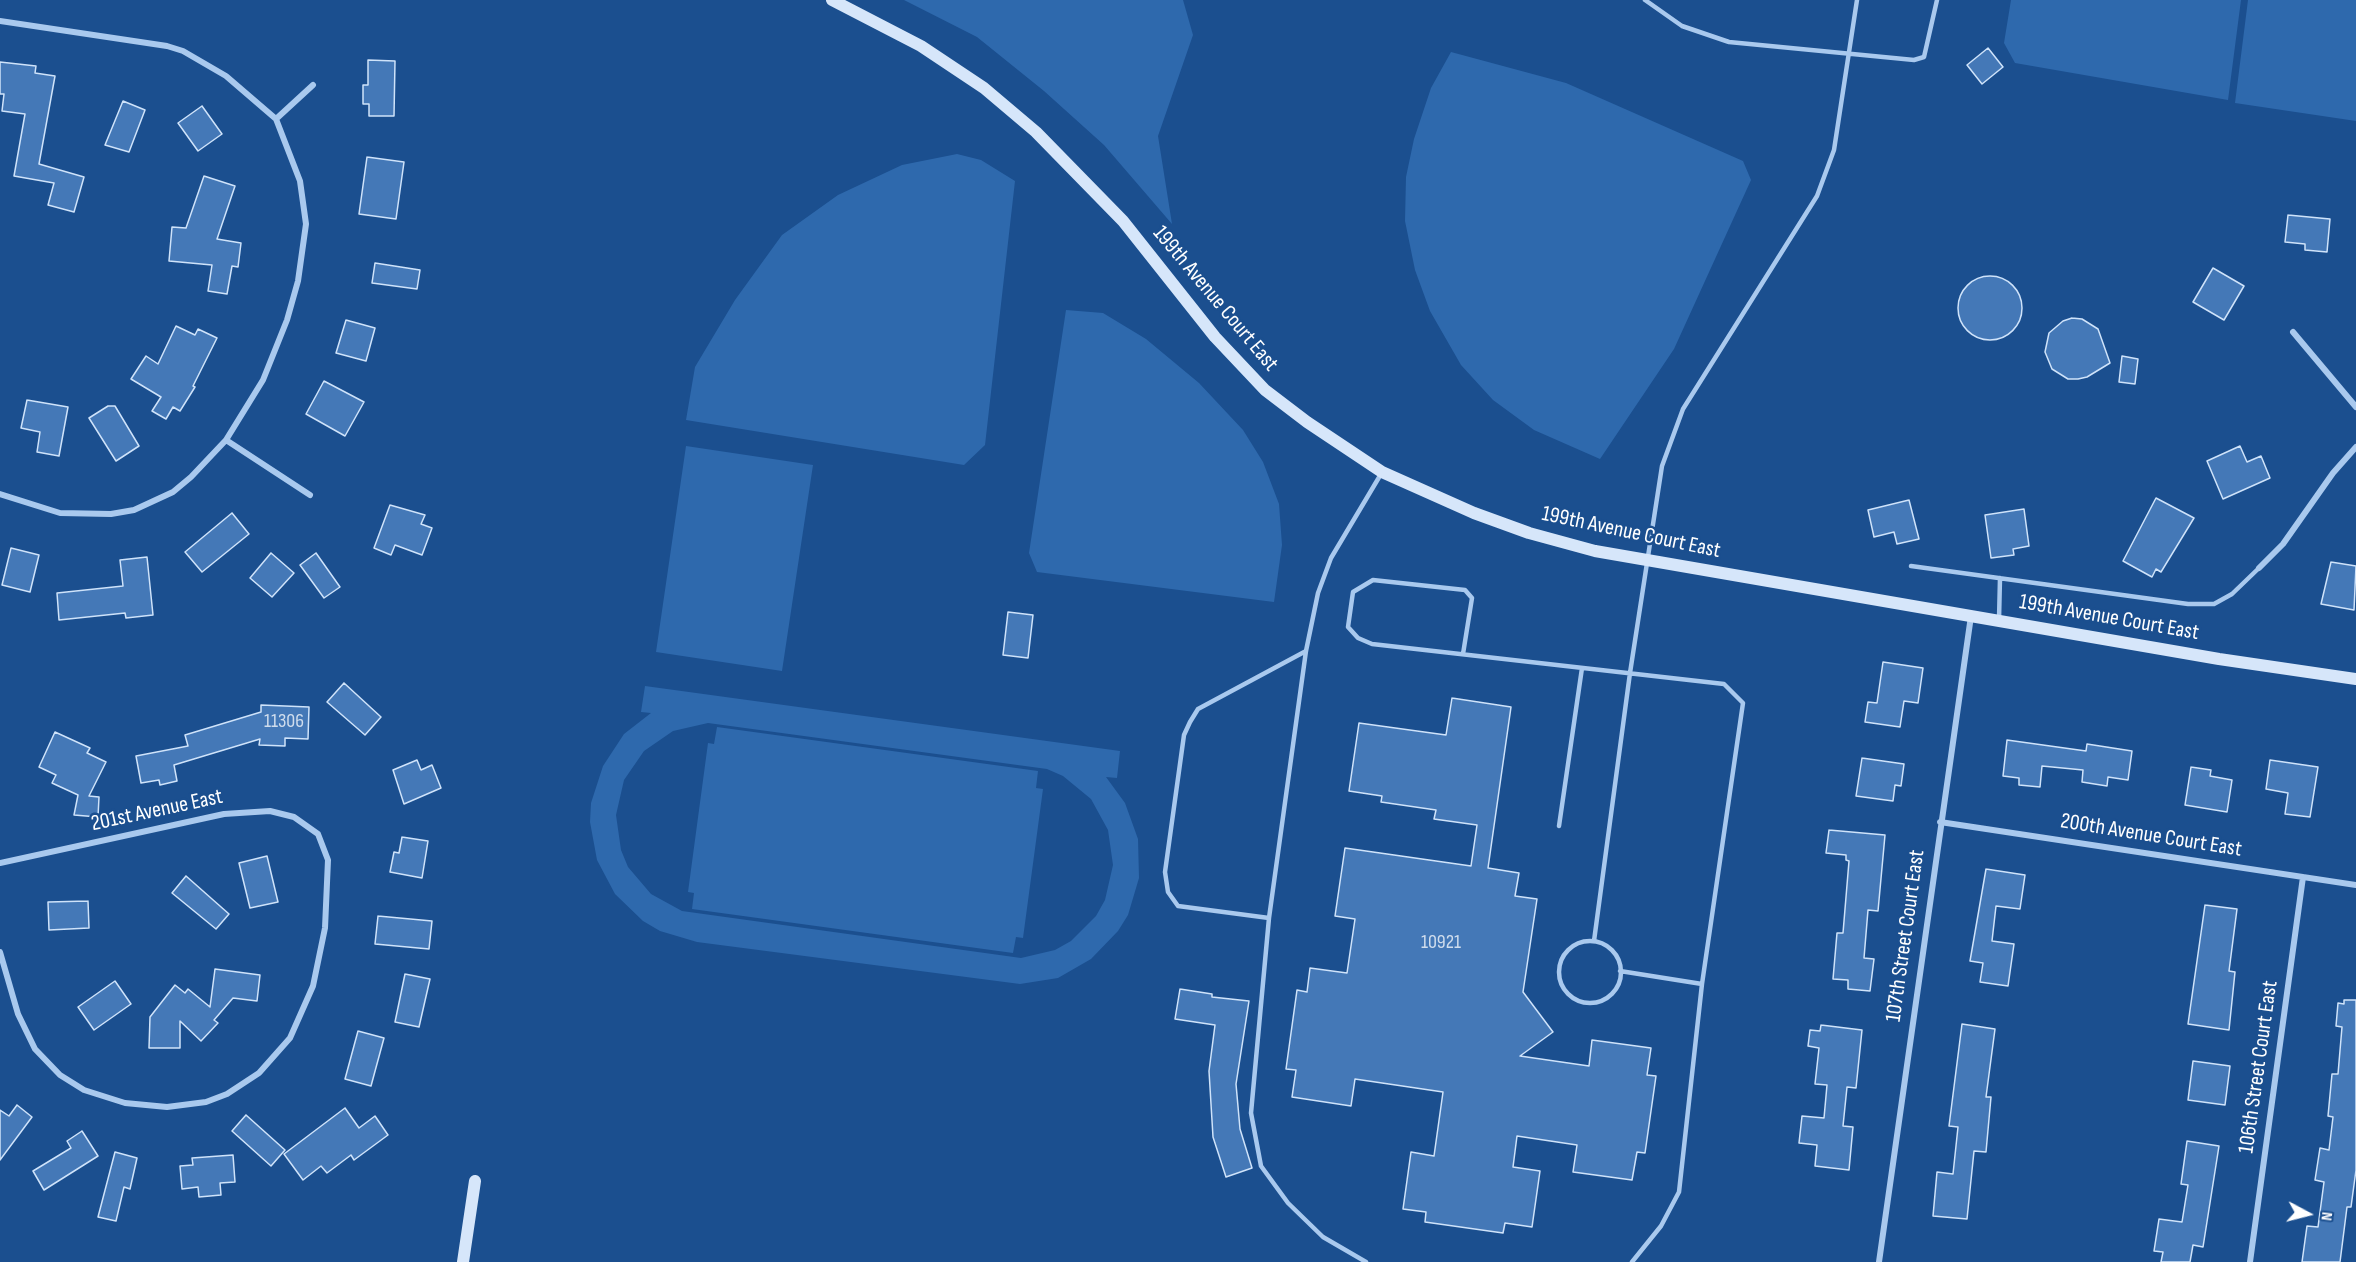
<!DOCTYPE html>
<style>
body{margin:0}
#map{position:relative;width:2356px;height:1262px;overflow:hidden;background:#1b4f8f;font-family:"Sofia Sans Condensed",sans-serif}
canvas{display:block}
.north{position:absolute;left:2278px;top:1184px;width:60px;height:60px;-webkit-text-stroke:4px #1b4f8f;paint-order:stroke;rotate:97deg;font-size:16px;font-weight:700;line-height:24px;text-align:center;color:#fff}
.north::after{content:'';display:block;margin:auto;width:21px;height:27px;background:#fff;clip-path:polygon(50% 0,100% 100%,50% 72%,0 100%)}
</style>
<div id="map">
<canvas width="2356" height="1262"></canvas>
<div class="north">N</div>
</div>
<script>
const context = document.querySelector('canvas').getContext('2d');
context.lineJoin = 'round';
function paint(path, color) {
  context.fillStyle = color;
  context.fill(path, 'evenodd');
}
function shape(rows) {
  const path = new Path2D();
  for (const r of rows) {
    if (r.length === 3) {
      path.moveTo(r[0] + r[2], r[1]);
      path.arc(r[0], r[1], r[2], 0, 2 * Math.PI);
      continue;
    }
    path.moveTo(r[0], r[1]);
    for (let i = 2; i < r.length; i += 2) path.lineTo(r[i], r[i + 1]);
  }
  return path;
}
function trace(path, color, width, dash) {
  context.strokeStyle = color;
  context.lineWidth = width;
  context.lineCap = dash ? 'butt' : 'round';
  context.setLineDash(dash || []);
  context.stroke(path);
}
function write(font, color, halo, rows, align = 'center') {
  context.font = font + ' "Sofia Sans Condensed",sans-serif';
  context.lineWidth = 5;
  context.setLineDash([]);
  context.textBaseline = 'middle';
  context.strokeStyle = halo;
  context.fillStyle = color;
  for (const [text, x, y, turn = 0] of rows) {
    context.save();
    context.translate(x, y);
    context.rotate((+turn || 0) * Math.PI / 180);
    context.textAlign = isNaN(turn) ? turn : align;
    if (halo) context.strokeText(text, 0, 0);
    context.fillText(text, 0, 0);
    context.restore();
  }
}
const green = shape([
 [904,0,1183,0,1193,35,1158,136,1172,224,1104,145,1044,91,977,37],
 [2011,0,2241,0,2228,100,2015,63,2004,43],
 [2248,0,2356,0,2356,121,2235,103],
 [1451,52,1566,83,1743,161,1751,180,1674,349,1600,459,1534,430,1493,400,1461,365,1430,311,1415,270,1405,221,1406,177,1414,139,1431,88],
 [957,154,981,160,1015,181,985,445,964,465,686,420,695,367,735,300,782,235,838,195,902,165],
 [1066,310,1103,313,1146,339,1199,383,1243,430,1263,462,1279,504,1282,545,1274,602,1037,572,1029,553],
 [686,446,813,465,782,671,656,652],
 [645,686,1120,751,1117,778,1106,777,1125,803,1138,839,1139,878,1128,915,1118,931,1091,959,1058,978,1020,984,697,942,660,931,643,921,615,894,597,860,590,822,591,803,603,766,624,734,651,713,641,712],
 [708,723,1047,769,1063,776,1091,799,1108,830,1113,865,1105,900,1096,916,1071,941,1055,950,1021,958,682,911,651,894,628,867,621,850,616,815,624,780,644,751,673,731],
 [717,727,1038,771,1036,788,1043,789,1023,938,1016,937,1013,953,692,909,694,893,688,892,708,743,714,744]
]);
const building = shape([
 [1988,48,2003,67,1982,84,1967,65,1988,48],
 [368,60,395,61,394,116,369,116,369,104,363,104,363,85,368,85,368,60],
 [0,62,36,66,35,73,55,76,39,164,84,177,74,212,48,205,54,183,14,176,25,114,2,111,4,94,0,94,0,62],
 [123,101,145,110,129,152,105,145,123,101],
 [202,106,222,134,198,151,178,123,202,106],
 [367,157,404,162,396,219,359,214,367,157],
 [204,176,235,186,217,239,241,243,238,267,232,266,227,294,208,291,212,265,169,261,172,227,186,228,204,176],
 [2288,215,2330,219,2327,252,2305,250,2305,244,2285,242,2288,215],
 [375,263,420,270,417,289,372,283,375,263],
 [2213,268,2244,286,2224,320,2193,302,2213,268],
 [1990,308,32],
 [2072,318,2082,319,2098,329,2110,363,2087,377,2078,379,2068,379,2052,369,2045,352,2049,333,2063,321,2072,318],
 [346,320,375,328,366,361,336,353,346,320],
 [176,326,195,335,198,329,217,338,193,386,195,387,180,411,173,407,166,419,152,411,161,397,131,379,146,356,158,364,176,326],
 [2122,356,2138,359,2135,384,2119,382,2122,356],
 [324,381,364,402,345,436,306,414,324,381],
 [27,400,68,407,59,456,37,452,40,432,21,428,27,400],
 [108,406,115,406,139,446,116,461,89,418,108,406],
 [2240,446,2247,462,2261,456,2270,478,2223,499,2207,461,2240,446],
 [2156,498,2194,518,2161,572,2156,569,2152,577,2123,561,2156,498],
 [1909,500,1919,539,1897,544,1894,532,1874,537,1868,510,1909,500],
 [390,505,425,515,421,524,432,528,422,555,395,545,391,555,374,548,390,505],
 [2024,509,2029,546,2013,549,2014,555,1991,558,1985,515,2024,509],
 [232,513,249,534,202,572,185,552,232,513],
 [11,548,39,555,30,592,2,585,11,548],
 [271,553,294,573,272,597,250,578,271,553],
 [316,553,340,587,324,598,300,565,316,553],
 [147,557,153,615,126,618,125,613,59,620,57,593,123,586,120,560,147,557],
 [2331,562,2356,566,2354,610,2321,604,2331,562],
 [1008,612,1033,615,1028,658,1003,655,1008,612],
 [1883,662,1923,668,1918,703,1904,701,1900,727,1865,722,1868,702,1877,703,1883,662],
 [344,683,381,717,365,735,327,702,344,683],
 [1452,698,1511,707,1488,868,1519,873,1515,896,1537,899,1523,992,1553,1032,1520,1056,1589,1066,1592,1040,1651,1048,1647,1075,1656,1076,1645,1153,1637,1152,1632,1180,1573,1172,1577,1145,1517,1136,1513,1167,1540,1171,1532,1227,1505,1223,1503,1233,1425,1222,1426,1212,1403,1209,1411,1152,1434,1156,1443,1092,1355,1079,1351,1106,1292,1097,1296,1070,1286,1069,1297,990,1307,992,1310,968,1347,973,1355,919,1335,916,1345,848,1471,866,1477,825,1434,819,1436,810,1381,802,1382,796,1349,791,1359,723,1446,735,1452,698],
 [261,705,309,707,308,739,285,738,285,746,259,745,260,739,174,765,177,781,160,785,159,780,141,783,136,756,188,746,185,735,261,712,261,705],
 [55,732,90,748,87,753,106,762,89,796,99,797,98,817,74,815,78,795,52,783,56,775,39,767,55,732],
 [2007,740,2086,751,2087,744,2132,751,2128,780,2108,777,2107,786,2082,782,2083,770,2042,766,2040,787,2019,785,2019,778,2003,776,2007,740],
 [1862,758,1904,764,1901,786,1895,785,1893,801,1856,796,1862,758],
 [417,760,421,770,432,765,441,788,404,804,393,770,417,760],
 [2270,760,2318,767,2310,817,2285,814,2288,793,2266,789,2270,760],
 [2191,767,2211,770,2210,776,2232,780,2227,812,2185,805,2191,767],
 [1829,830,1885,835,1878,911,1868,910,1864,958,1874,959,1870,991,1848,989,1848,980,1833,979,1837,933,1843,933,1849,861,1846,860,1846,855,1826,853,1829,830],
 [402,837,428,841,422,878,390,872,394,852,399,853,402,837],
 [267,856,278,902,250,908,239,863,267,856],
 [1986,869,2025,875,2020,909,1996,906,1992,941,2014,944,2008,986,1980,982,1983,963,1970,961,1986,869],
 [186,876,229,914,216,929,172,893,186,876],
 [88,901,89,928,49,930,48,902,88,901],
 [2205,905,2237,909,2229,971,2235,972,2229,1030,2188,1024,2205,905],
 [378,916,432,921,429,949,375,944,378,916],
 [215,969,260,975,257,1001,233,998,214,1020,218,1023,201,1041,180,1021,180,1048,149,1048,150,1017,175,985,185,993,188,989,210,1007,215,969],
 [405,974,430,979,419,1027,395,1022,405,974],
 [115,981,131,1004,94,1030,78,1007,115,981],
 [1180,989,1212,994,1212,997,1249,1001,1236,1084,1240,1129,1252,1168,1226,1177,1213,1137,1209,1071,1215,1025,1175,1019,1180,989],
 [2344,1000,2356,1000,2356,1170,2351,1207,2347,1207,2340,1262,2302,1262,2307,1226,2318,1227,2324,1182,2315,1180,2320,1148,2329,1150,2333,1117,2328,1116,2332,1074,2338,1074,2342,1027,2336,1026,2338,1003,2344,1004,2344,1000],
 [1962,1024,1995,1029,1986,1097,1991,1097,1986,1152,1974,1151,1967,1219,1933,1216,1937,1172,1953,1174,1958,1127,1949,1126,1962,1024],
 [1821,1025,1862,1030,1856,1088,1847,1087,1843,1126,1853,1127,1849,1170,1815,1166,1817,1145,1799,1143,1802,1116,1824,1118,1827,1085,1815,1084,1819,1048,1808,1046,1810,1030,1820,1031,1821,1025],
 [358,1031,384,1038,371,1086,345,1079,358,1031],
 [2193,1061,2230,1066,2225,1105,2188,1100,2193,1061],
 [17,1105,32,1117,0,1160,0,1110,9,1116,17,1105],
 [345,1108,359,1128,375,1116,388,1135,354,1160,351,1155,327,1173,321,1166,303,1180,284,1154,345,1108],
 [246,1115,285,1150,271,1166,232,1131,246,1115],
 [82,1131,98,1156,44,1190,33,1171,71,1148,67,1141,82,1131],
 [2187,1141,2219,1146,2203,1247,2193,1245,2190,1262,2161,1262,2163,1252,2154,1251,2159,1219,2182,1222,2188,1185,2181,1184,2187,1141],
 [115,1152,137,1158,130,1189,124,1187,116,1221,98,1217,115,1152],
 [233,1155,235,1182,220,1183,221,1195,199,1197,198,1187,182,1189,180,1166,193,1165,192,1158,233,1155]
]);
const lane = shape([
 [1645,0,1682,26,1729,42,1914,60,1924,57,1937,0],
 [1911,566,2188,604,2214,604,2232,594,2259,568],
 [1999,620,2000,578],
 [1463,654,1472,598,1465,590,1373,580,1353,592,1348,627,1358,638,1372,644,1724,684,1743,703,1702,984,1679,1192,1661,1226,1632,1262],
 [1559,826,1582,668],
 [1269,918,1178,906,1168,892,1165,872,1184,735,1190,722,1198,709,1306,651],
 [1594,941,1630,673,1662,466,1683,409,1817,196,1834,150,1857,0],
 [1590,972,31],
 [1620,971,1702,984],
 [1366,1262,1323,1237,1288,1203,1261,1166,1251,1113,1269,918,1306,651,1318,593,1331,558,1381,474]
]);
const street = shape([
 [0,21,167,46,183,51,226,76,276,119,300,181,306,224,298,281,287,320,263,380,226,440,191,477,173,492,134,510,111,514,60,513,0,494],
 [276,119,313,85],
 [2293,332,2356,407],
 [226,440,310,495],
 [2259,568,2283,544,2333,473,2356,447],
 [1940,822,2356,885],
 [0,863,224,814,270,811,294,817,318,834,328,860,325,928,313,986,290,1038,259,1073,227,1094,206,1102,167,1107,125,1103,84,1090,60,1075,35,1049,18,1014,0,952],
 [1879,1262,1971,616],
 [2250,1262,2303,877]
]);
const secondary = shape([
 [832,0,921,46,984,88,1036,132,1123,221,1215,337,1265,390,1307,422,1382,472,1474,513,1529,533,1595,551,2219,659,2356,679],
 [463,1262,475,1181]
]);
const numberNames = [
 ["11306",284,722],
 ["10921",1441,943]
];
const streetNames = [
 ["199th Avenue Court East",1215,299,50],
 ["199th Avenue Court East",1631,533,12],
 ["199th Avenue Court East",2109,618,10],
 ["201st Avenue East",157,811,-12],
 ["200th Avenue Court East",2151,836,9],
 ["107th Street Court East",1906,936,-82],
 ["106th Street Court East",2259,1067,-82]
];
paint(green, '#2e69ad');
paint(building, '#4478b7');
trace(building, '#cfe3fa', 1.5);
trace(lane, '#a9c9ee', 4.5);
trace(street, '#a9c9ee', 6);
trace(secondary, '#d6e6fa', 12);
write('20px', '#d0dded', null, numberNames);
write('22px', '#fff', '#1b4f8f', streetNames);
</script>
